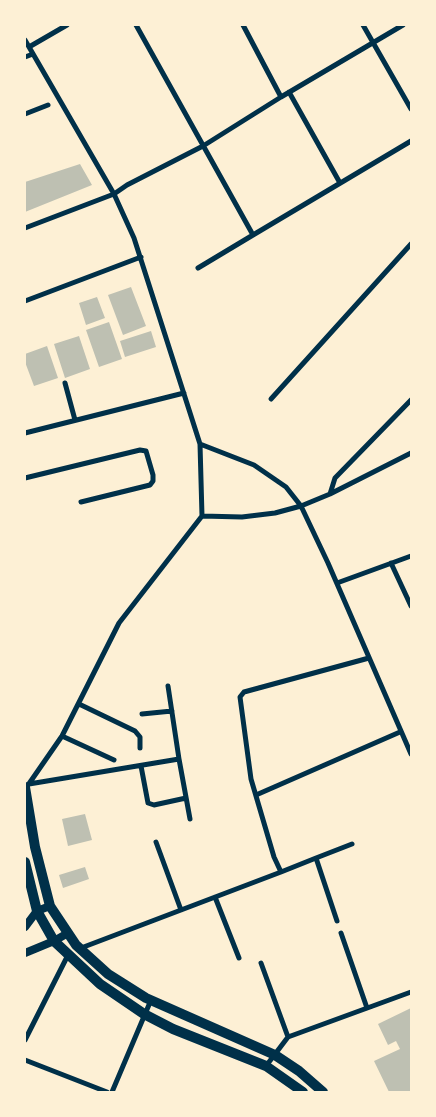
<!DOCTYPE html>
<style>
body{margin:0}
#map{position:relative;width:436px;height:1117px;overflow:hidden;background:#fdf0d5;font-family:Helvetica,sans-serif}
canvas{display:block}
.frame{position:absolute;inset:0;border:26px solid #fdf0d5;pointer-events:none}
</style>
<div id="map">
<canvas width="436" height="1117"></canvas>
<div class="frame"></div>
</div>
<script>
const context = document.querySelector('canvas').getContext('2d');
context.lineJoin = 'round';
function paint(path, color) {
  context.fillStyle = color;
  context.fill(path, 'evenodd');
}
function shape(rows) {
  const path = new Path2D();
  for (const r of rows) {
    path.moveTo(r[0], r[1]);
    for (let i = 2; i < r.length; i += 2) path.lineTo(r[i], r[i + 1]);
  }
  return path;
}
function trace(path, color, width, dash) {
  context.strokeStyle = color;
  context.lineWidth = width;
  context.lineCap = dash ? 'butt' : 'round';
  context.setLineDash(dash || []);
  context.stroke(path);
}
const building = shape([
 [80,164,92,185,25,212,25,182],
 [131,287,146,326,123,335,108,295],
 [97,297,105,318,86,325,79,303],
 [109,322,122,359,99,367,86,330],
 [151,331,156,347,125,357,120,341],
 [79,336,90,369,65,378,54,344],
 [47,346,58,378,34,386,25,362,25,354],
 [85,814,92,840,68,846,62,819],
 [85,867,89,879,63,888,59,875],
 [411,1008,411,1092,389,1092,374,1061,400,1049,396,1041,388,1045,378,1024]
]);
const minor = shape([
 [136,25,253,235,411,141],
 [243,25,281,97],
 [363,25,411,109],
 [25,40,114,194,134,238,200,444,202,516],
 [29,47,67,25],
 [25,57,33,54],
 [289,92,340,183],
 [25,114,48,105],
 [25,228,114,194,127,185,203,146,281,97,403,25],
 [198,268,253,235],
 [25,301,141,257],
 [65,383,75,420],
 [271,399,411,244],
 [25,433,184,393],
 [200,444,254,465,286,487,301,506,328,563,411,754],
 [25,478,140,450,146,451,153,475,153,481,150,485,81,502],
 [330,494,335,478,411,400],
 [202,516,242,517,275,513,301,506,330,494,411,453],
 [391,563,411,606],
 [337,583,411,556],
 [79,704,135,731,140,737,140,748],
 [142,714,172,711],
 [62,736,114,760],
 [179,759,190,819],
 [141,766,148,803,154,805,186,798],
 [29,784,179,759,168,686],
 [26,788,62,736,119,623,202,516],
 [256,795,400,732],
 [156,842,181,910],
 [316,858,352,844],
 [281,872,316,858,337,921],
 [215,897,239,958],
 [341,933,367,1008],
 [81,948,281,872,274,857,251,779,240,697,244,692,369,658],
 [261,963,288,1037],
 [25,1040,68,955],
 [25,1060,107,1092],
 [266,1066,288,1037,411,992],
 [112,1092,151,1000]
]);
const tertiary = shape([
 [25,927,37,911,50,906],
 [25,953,54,941,68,933]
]);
const primary = shape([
 [25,787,35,847,50,906,76,945,108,974,146,998,275,1055,299,1071,323,1092],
 [25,862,37,911,54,941,100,984,144,1014,173,1029,266,1066,303,1092]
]);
paint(building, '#bec0b2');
trace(minor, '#003049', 5);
trace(tertiary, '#003049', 8);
trace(primary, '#003049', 10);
</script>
